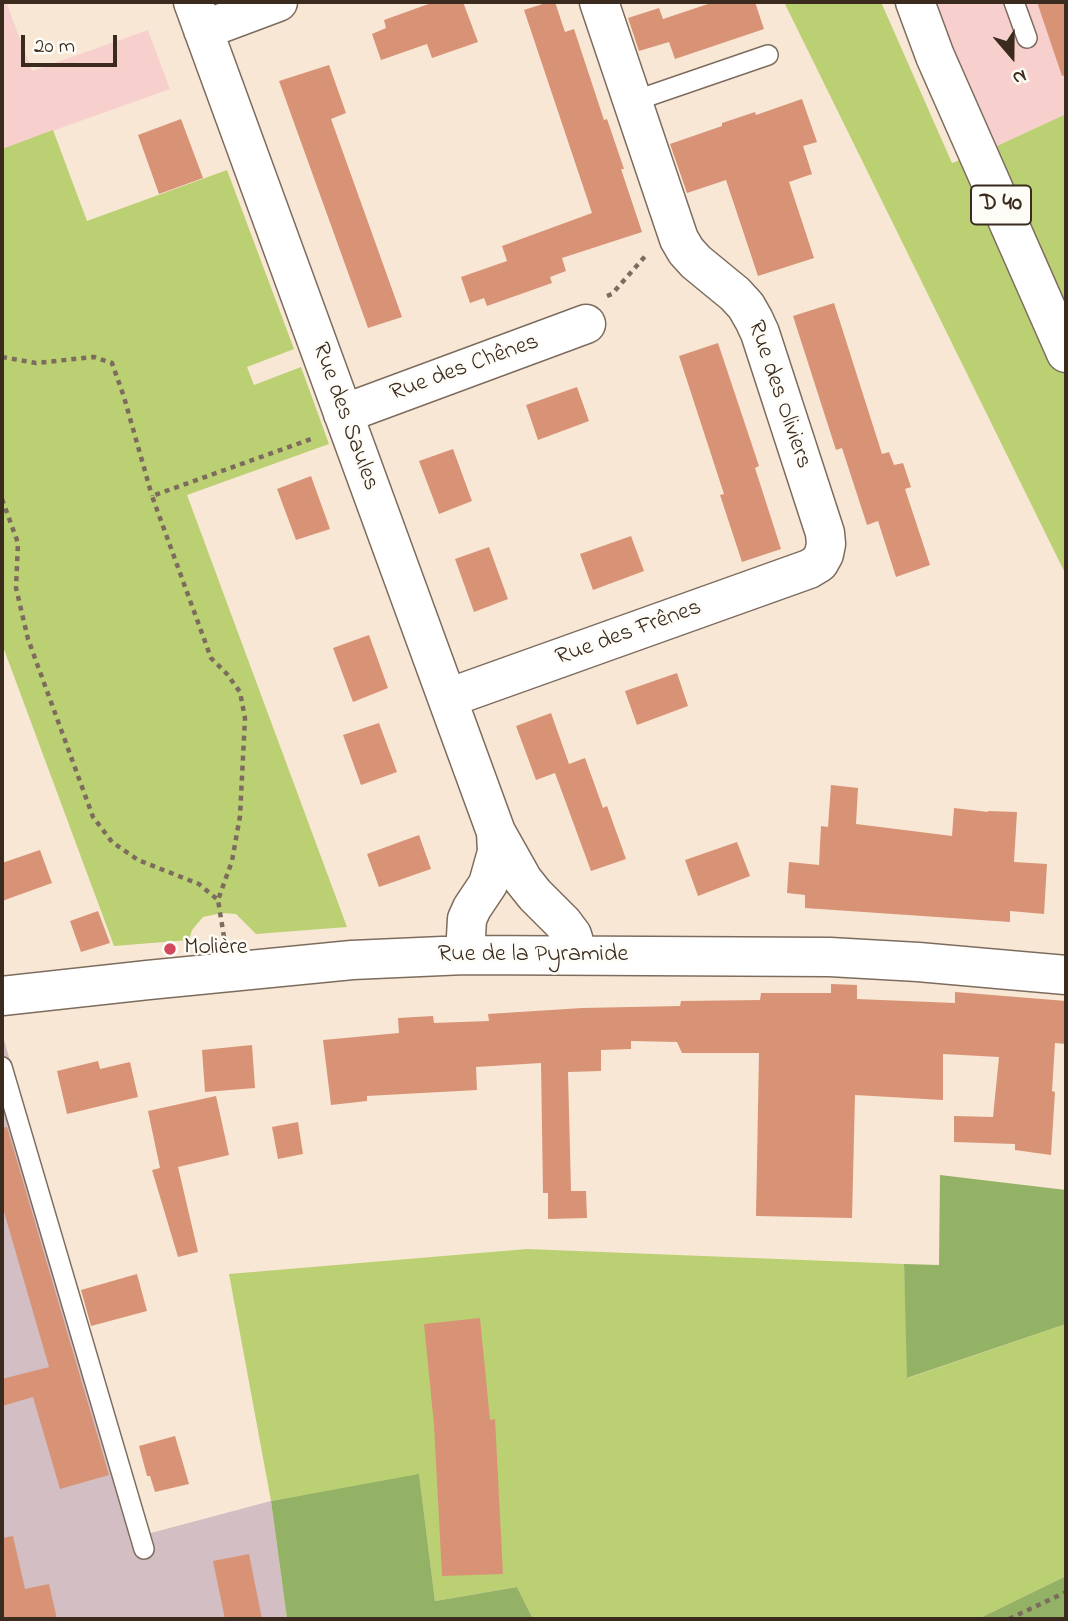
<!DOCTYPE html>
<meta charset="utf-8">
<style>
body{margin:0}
#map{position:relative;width:1068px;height:1621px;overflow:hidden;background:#f8e7d4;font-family:"Indie Flower",sans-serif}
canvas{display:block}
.frame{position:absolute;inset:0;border:4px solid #3b2a1e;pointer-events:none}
.north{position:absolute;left:977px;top:21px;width:70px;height:70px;-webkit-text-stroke:5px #fdfcf7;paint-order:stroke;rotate:160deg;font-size:19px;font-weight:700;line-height:28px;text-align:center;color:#3b2a1e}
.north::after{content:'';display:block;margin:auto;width:24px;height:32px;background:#3b2a1e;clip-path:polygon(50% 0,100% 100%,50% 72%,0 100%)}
.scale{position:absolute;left:21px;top:35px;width:96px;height:32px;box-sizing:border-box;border:4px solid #3b2a1e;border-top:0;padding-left:9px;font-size:21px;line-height:24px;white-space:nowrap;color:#3b2a1e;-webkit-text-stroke:5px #fdfcf7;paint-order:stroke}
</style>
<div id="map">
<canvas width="1068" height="1621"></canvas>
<div class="frame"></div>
<div class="north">N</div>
<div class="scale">20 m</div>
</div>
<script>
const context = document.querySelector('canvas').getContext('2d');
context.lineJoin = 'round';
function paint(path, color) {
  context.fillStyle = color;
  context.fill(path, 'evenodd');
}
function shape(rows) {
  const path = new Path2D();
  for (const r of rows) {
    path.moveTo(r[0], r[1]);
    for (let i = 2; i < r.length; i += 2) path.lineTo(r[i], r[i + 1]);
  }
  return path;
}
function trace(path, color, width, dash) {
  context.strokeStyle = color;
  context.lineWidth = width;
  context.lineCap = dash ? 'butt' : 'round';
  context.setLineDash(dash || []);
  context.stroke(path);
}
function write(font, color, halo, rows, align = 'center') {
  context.font = font + ' "Indie Flower",sans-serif';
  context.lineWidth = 5;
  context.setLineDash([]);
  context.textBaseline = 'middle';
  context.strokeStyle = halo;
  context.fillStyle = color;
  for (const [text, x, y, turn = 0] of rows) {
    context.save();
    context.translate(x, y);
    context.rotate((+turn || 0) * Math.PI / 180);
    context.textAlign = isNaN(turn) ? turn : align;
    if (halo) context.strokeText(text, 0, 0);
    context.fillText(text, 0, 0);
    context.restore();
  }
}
const built = shape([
 [2,2,6,2,32,71,148,30,170,89,2,149],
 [932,2,1066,2,1066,114,997,146]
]);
const industrial = shape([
 [2,1033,147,1534,271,1501,287,1619,2,1619]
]);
const green = shape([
 [784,2,881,2,952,163,997,146,1066,114,1066,575],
 [53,130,87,221,227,170,294,349,247,367,254,385,301,367,329,444,187,495,347,927,256,934,236,914,222,913,203,917,192,930,189,940,114,946,2,644,2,149],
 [527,1249,904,1264,908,1378,1066,1324,1066,1576,978,1619,533,1619,517,1587,435,1601,419,1475,271,1501,229,1274]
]);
const forest = shape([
 [940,1175,1066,1190,1066,1324,907,1378,904,1264,939,1265],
 [419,1474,435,1601,517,1587,533,1619,287,1619,271,1501],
 [1066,1576,1066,1619,978,1619]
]);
const building = shape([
 [434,2,463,2,478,42,432,58,427,44,381,60,372,34,386,28,384,20],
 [549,2,555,2,565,32,574,29,604,120,607,119,624,169,621,169,642,232,562,258,566,271,550,277,552,283,487,306,484,298,470,303,461,277,507,261,502,246,592,213,524,10],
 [714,2,755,2,764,29,675,59,669,42,639,51,628,18,659,8,663,19],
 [1037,2,1066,2,1066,75,1062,76],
 [329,65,346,113,331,119,402,317,368,328,279,81],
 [802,99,817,142,803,146,812,174,789,182,814,258,758,276,726,180,687,193,670,144,722,126,722,123,755,112,756,115],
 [181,119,203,178,159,194,138,135],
 [834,303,882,454,889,452,894,465,903,463,911,487,905,489,930,565,896,577,878,521,867,525,842,448,836,450,793,316],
 [718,343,759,466,755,468,781,549,742,562,720,495,724,494,679,356],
 [577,387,589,421,538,440,526,405],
 [453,449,472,501,439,514,419,461],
 [311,476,330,529,296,540,277,489],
 [631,536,644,571,593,590,580,554],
 [489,547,508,599,474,612,455,559],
 [369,635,388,688,353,702,333,648],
 [677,673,688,706,637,725,625,691],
 [551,713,569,764,585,758,603,808,607,806,626,859,591,871,555,773,536,780,516,726],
 [379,723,397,772,361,785,343,735],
 [831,785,858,788,856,824,952,836,954,808,988,812,988,811,1017,812,1014,862,1047,864,1044,914,1010,911,1010,922,805,908,805,895,787,893,789,862,819,865,821,826,828,827],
 [419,835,431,869,379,887,367,854],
 [737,842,750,876,698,896,685,860],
 [40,850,52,883,2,901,2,863],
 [98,911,110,943,81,952,70,921],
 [831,984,857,985,857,999,955,1003,955,992,1066,1001,1066,1044,1055,1043,1052,1091,1055,1092,1051,1155,1015,1150,1015,1144,954,1142,954,1116,993,1117,999,1057,943,1054,943,1100,855,1095,852,1218,756,1216,759,1053,682,1053,677,1042,631,1041,631,1049,601,1050,601,1071,568,1072,571,1191,586,1191,587,1218,548,1219,548,1193,543,1193,541,1063,476,1067,477,1090,367,1096,367,1101,331,1105,323,1040,399,1033,398,1018,433,1016,434,1023,489,1021,488,1014,582,1008,680,1006,681,1001,760,1000,761,993,831,993],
 [252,1045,255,1088,205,1092,202,1050],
 [98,1061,100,1069,130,1062,138,1097,67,1114,57,1071],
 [216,1096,229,1155,178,1167,198,1252,178,1257,152,1170,160,1168,148,1111],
 [298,1122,303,1154,278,1159,272,1127],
 [7,1127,109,1475,60,1489,33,1397,2,1406,2,1379,49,1367,2,1205,2,1128],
 [137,1274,147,1311,91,1326,81,1290],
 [480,1318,490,1420,495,1419,503,1574,442,1576,434,1425,424,1324],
 [175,1436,189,1484,155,1492,150,1476,147,1476,139,1446],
 [13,1536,25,1589,49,1584,57,1619,2,1619,2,1538],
 [249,1554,262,1619,225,1619,213,1561]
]);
const path = shape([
 [607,296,612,294,647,254],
 [2,357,36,363,94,357,112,363,124,397,152,496],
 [2,499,18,543,16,588,28,639,93,817,112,842,138,860,199,884,218,900],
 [224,937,218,900,232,861,240,816,245,718,240,692,227,674,211,658,152,496,314,438],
 [1009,1619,1066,1592]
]);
const service = shape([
 [1014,2,1027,38],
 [634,101,768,55],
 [2,1067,144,1549]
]);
const minor = shape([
 [193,2,496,832,523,880,535,895,563,923,572,935,578,955],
 [203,30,278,2],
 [343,414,586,324],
 [448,698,809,569,819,563,824,554,826,544,825,533,760,333,754,320,746,306,735,294,696,262,686,251,679,239,599,2],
 [465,955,467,919,472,908,488,884,497,852,496,832],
 [2,996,148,980,352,960,465,955,830,957,918,962,1066,975]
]);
const primary = shape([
 [915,2,935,56,1066,353]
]);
const markers = [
 [170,949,7,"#d1495b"]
];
const shields = [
 [1001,205,60]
];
const shieldNames = [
 ["D 40",1001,205]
];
const streetNames = [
 ["Rue des Chênes",465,369,-20],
 ["Rue des Oliviers",778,395,71],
 ["Rue des Saules",344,417,70],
 ["Rue des Frênes",629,634,-20],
 ["Rue de la Pyramide",533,956]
];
const poiNames = [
 ["Molière",184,949]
];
paint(built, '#f7d0cd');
paint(industrial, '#d2bec3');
paint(green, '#bbd073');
paint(forest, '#94b265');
paint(building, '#d89376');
trace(service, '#7d6c5e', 22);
trace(minor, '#7d6c5e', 41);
trace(primary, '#7d6c5e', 41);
trace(path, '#7d6c5e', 4.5, [5, 5]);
trace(service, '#fff', 19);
trace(minor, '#fff', 38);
trace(primary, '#fff', 38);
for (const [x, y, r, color] of markers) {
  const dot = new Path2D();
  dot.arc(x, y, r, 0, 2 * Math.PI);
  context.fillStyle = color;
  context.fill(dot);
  trace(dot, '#fdfcf7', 2.5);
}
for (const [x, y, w] of shields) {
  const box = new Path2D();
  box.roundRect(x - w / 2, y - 19.5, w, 39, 5);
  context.fillStyle = '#fdfcf7';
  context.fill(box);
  trace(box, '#3b2a1e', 2);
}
write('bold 23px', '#3b2a1e', null, shieldNames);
write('24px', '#3b2a1e', '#fdfcf7', streetNames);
write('24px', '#3b2a1e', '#fdfcf7', poiNames, 'left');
</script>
